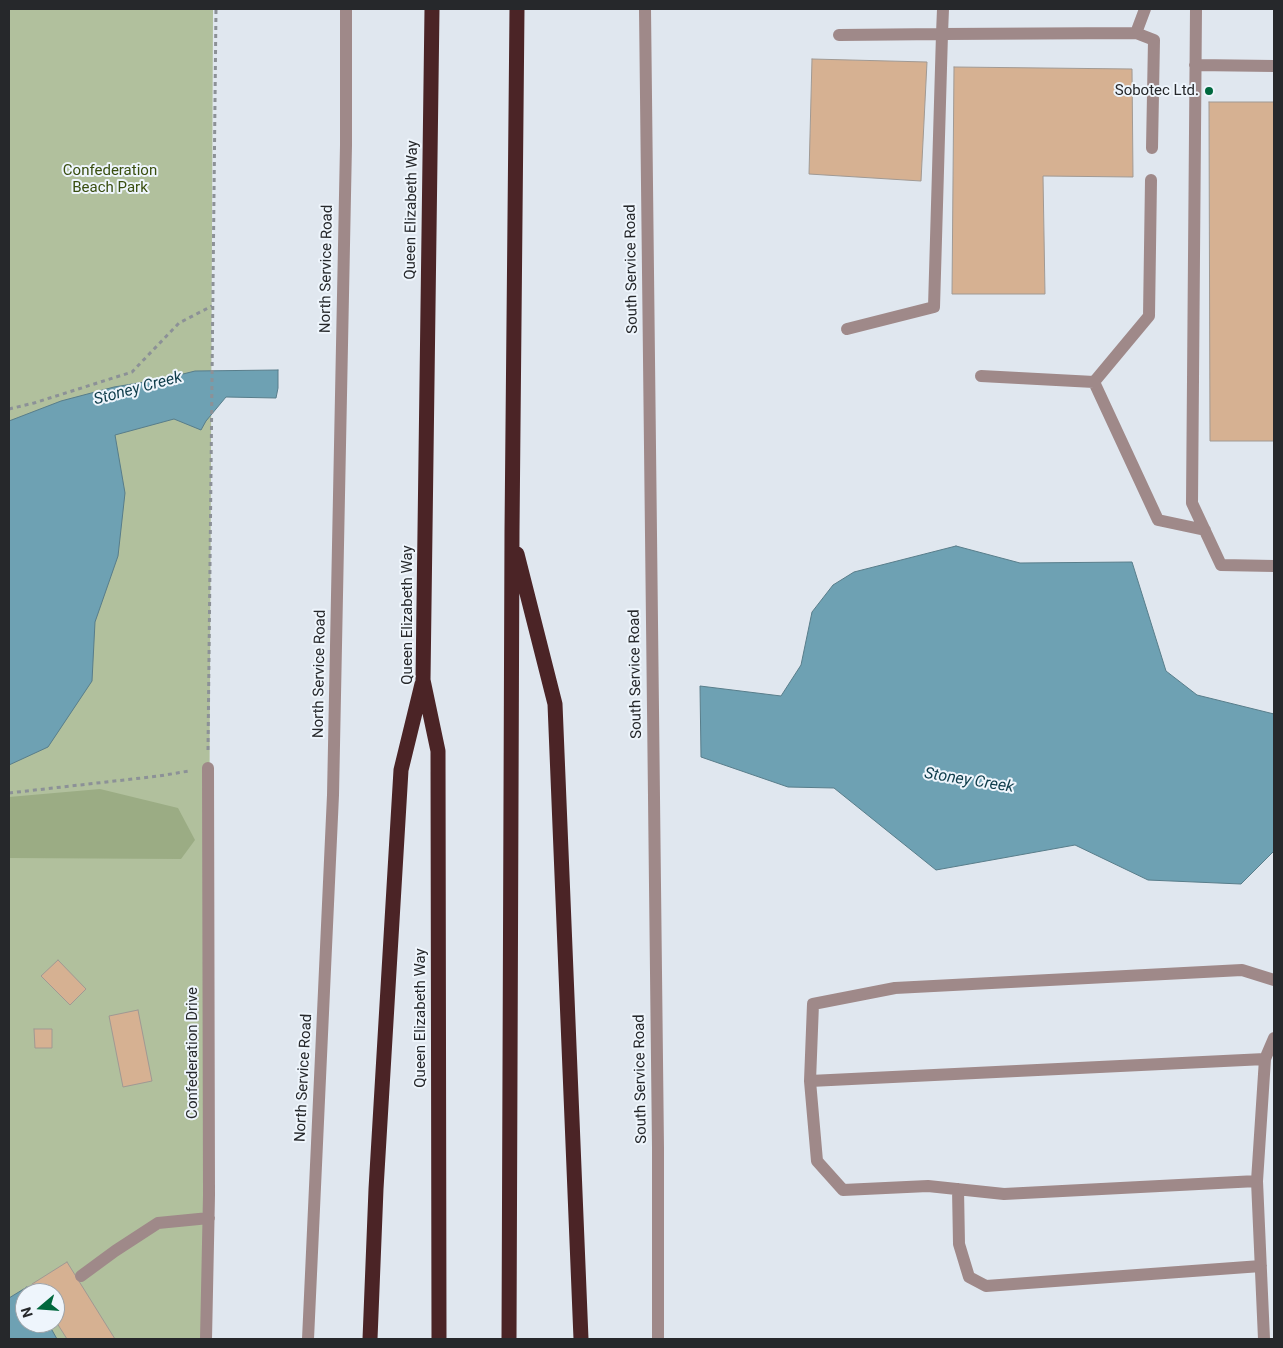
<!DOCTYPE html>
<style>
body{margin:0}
#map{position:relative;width:1283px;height:1348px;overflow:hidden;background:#e0e7ef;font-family:Roboto,sans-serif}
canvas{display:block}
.frame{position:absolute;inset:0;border:10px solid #26282b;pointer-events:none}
.north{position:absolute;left:15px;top:1283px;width:50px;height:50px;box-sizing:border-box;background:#eef5fc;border:1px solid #9ea3a8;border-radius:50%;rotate:252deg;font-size:14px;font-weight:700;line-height:20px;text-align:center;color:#26282b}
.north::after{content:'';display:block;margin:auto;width:18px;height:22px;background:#00683e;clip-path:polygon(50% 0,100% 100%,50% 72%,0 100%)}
</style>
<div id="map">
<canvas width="1283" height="1348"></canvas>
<div class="frame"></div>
<div class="north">N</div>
</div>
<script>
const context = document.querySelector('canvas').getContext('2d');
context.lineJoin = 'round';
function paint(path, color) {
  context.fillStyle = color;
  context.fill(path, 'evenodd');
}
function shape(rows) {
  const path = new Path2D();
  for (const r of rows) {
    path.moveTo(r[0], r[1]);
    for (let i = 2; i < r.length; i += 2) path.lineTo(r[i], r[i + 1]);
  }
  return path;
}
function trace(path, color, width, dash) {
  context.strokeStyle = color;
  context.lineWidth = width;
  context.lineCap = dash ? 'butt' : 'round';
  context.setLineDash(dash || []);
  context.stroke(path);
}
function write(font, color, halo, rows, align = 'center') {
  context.font = font + ' Roboto,sans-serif';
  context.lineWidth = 4;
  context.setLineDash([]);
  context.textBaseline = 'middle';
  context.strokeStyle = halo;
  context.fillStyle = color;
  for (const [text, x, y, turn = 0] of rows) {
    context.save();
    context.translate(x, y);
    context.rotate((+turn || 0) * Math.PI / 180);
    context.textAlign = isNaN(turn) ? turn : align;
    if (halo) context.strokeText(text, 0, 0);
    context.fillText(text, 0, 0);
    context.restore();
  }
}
const green = shape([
 [9,9,213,9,207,1339,9,1339],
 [25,1293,55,1293,55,1323,25,1323]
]);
const forest = shape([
 [100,789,178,808,195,840,181,859,9,858,9,797]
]);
const water = shape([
 [278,370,278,388,276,398,226,397,206,421,201,430,174,419,115,435,125,493,118,556,95,622,92,681,48,747,9,765,9,421,61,401,114,387,163,379,195,371,278,370],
 [956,546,1020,563,1132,562,1166,671,1197,695,1274,714,1274,851,1241,884,1148,880,1075,845,936,870,834,788,788,787,701,757,700,686,781,696,801,665,812,612,833,585,854,572,956,546],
 [27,1287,31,1293,25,1293,25,1323,48,1323,57,1339,9,1339,9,1298,27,1287]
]);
const building = shape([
 [812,59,927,62,921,181,809,174,812,59],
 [954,67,1132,69,1133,177,1043,176,1045,294,952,294,954,67],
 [1209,102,1274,102,1274,441,1210,441,1209,102],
 [58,960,86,989,70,1005,41,976,58,960],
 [138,1010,152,1081,123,1087,109,1016,138,1010],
 [34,1029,52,1029,52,1048,35,1048,34,1029],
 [67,1262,115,1339,67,1339,55,1320,55,1293,38,1293,32,1284,67,1262]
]);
const path = shape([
 [9,409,34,403,132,372,179,323,212,306],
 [208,750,216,9],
 [9,793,159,776,189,771]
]);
const service = shape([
 [943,9,942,34,1136,33,1145,9],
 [1196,9,1192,503,1221,565,1274,566],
 [1136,33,1154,40,1152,148],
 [839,35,942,34,934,307,847,329],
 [1195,65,1274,66],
 [981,376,1094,382,1158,520,1205,530],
 [1094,382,1149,316,1151,180],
 [1265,1059,1274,1038],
 [810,1081,1265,1059,1257,1181],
 [958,1189,959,1244,969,1277,986,1286,1261,1266],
 [81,1276,115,1251,158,1223,209,1218],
 [206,1339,209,1195,208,768],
 [1264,1339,1257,1181,1004,1194,928,1186,843,1190,817,1161,810,1081,813,1004,895,988,1242,970,1274,980]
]);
const tertiary = shape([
 [645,9,658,1147,658,1339],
 [308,1339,333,795,346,145,346,9]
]);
const motorway = shape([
 [432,9,423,680,438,751,439,1339],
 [517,554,555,704,581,1339],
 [370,1339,376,1189,401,770,422,684],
 [509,1339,512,530,517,9]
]);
const markers = [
 [1209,91,5,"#00683e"]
];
const poiNames = [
 ["Sobotec Ltd.",1199,91]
];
const parkNames = [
 ["Confederation",110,171],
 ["Beach Park",110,188]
];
const streetNames = [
 ["Queen Elizabeth Way",412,210,-89],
 ["North Service Road",327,269,-89],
 ["South Service Road",632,269,-91],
 ["Queen Elizabeth Way",408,615,-90],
 ["North Service Road",320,674,-89],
 ["South Service Road",636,674,-91],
 ["Queen Elizabeth Way",421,1018,-90],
 ["Confederation Drive",193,1053,-90],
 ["North Service Road",304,1078,-87],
 ["South Service Road",641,1079,-91]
];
const waterNames = [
 ["Stoney Creek",138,389,-15],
 ["Stoney Creek",969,781,9]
];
paint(green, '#b1c09d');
paint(forest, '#9bac84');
paint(water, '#6ea1b3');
trace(water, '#587d8a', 1);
paint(building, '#d6b192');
trace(building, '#a09993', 1);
trace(path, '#8c9197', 3, [4, 4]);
trace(service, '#9f8989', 12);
trace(tertiary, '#9f8989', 12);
trace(motorway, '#4b2426', 15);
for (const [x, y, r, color] of markers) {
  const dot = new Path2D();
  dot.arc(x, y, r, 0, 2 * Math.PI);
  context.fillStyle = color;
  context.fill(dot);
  trace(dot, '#eef5fc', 2);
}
write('15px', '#26282b', '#eef5fc', poiNames, 'right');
write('15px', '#394e0f', '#eef5fc', parkNames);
write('15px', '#26282b', '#eef5fc', streetNames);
write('italic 16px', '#0e3c4a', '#eef5fc', waterNames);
</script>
